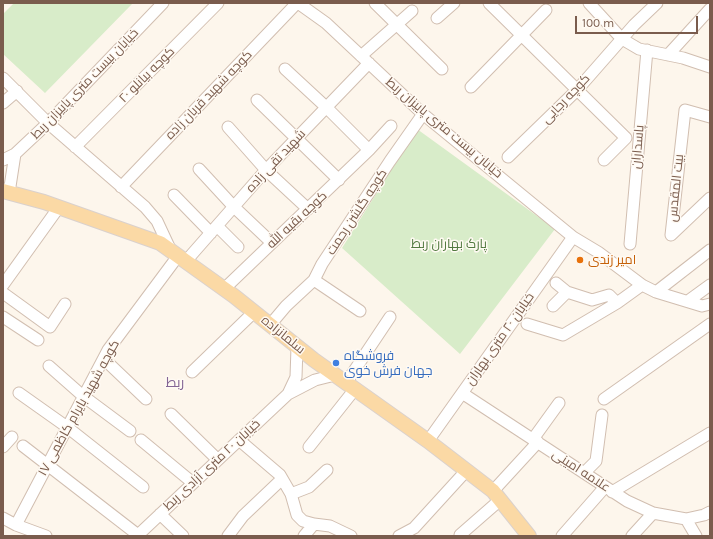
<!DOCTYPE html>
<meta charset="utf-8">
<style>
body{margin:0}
#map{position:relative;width:713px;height:539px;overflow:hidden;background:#fdf6ec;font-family:Karla,sans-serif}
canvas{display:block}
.frame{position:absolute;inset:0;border:4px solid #7a5c4d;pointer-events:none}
.scale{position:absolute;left:575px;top:16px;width:123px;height:18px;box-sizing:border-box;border:2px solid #7a5c4d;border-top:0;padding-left:5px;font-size:12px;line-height:14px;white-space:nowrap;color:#7a5c4d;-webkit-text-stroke:3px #fffaf3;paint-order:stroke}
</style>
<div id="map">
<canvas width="713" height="539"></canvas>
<div class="frame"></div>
<div class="scale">100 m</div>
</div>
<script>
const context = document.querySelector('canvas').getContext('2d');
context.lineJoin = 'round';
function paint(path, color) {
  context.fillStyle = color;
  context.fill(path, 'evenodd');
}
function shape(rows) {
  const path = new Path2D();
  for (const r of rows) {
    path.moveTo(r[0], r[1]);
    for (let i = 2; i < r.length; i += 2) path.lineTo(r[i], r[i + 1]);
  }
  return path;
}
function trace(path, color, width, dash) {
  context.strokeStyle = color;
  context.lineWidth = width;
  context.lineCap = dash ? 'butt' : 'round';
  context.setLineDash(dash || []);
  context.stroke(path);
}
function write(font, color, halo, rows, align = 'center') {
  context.font = font + ' Karla,Cairo,sans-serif';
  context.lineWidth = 3;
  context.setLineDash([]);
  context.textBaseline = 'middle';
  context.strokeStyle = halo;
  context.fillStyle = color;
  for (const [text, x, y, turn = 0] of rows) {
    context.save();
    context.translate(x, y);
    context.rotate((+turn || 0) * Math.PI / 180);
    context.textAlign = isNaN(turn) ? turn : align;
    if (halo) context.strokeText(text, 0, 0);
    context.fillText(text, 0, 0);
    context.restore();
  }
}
const green = shape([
 [14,3,133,3,45,93,3,54,3,14],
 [417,129,555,229,460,354,342,248]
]);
const minor = shape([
 [298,3,326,23,423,114,573,237,598,252,642,285,656,292,702,306,710,304],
 [375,3,442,69],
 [489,3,626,138,604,160],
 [589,3,622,39,639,49,683,58,710,67],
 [437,18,454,3],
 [668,55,710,9],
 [361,56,412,11],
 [285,69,326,107,369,150],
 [3,78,48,123,145,207,157,221,171,251],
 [471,87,546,10],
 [257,100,339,180],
 [3,103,17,91],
 [710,117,685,110,671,235,710,198],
 [228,127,266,170,308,209],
 [75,147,218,3],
 [508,157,577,90,634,25,657,3],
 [3,160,15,154,48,123,163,3],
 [199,169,234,207,272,243],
 [121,187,297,3],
 [9,193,15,154],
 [174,195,211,233],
 [217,226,238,247],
 [630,244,647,50],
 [186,261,266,170,369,63],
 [314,280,360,311],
 [556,283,567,292,592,300,609,295,617,303,642,285],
 [3,285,59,207],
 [224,289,369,150,391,126],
 [656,292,710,250],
 [3,293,50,327,65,304],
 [688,301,710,285],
 [553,306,567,292],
 [3,317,38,340],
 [527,324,563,335,617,303],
 [270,325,286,306,314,280,322,264,390,161,423,114],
 [104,359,146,399],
 [49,366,83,396,130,431],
 [192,372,254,312],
 [346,383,390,317],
 [19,393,67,427,143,487],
 [462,393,627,501,653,513,686,519,704,515,710,512],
 [288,394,296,377,297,347],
 [604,399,710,324],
 [171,414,217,459],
 [533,439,559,403],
 [141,440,193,483],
 [239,440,280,475,291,494,297,515,303,521,314,524],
 [428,441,573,237],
 [23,446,138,535],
 [3,447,12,437],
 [309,447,355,389],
 [584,473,596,461,602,415],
 [493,491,538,442],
 [612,492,710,433],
 [291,494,309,487,327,470],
 [160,514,183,536],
 [3,518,16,525,46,536],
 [686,519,696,536],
 [16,525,108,350,178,256],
 [460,535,500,500],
 [137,536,288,394,315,380,335,375],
 [228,536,243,516,282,479],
 [304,536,314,524,330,526,351,536],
 [399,536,414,528,466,471],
 [562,536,605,487],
 [632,536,653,513]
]);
const major = shape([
 [3,191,44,202,160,243,234,296,314,360,428,441,493,491,529,536]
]);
const markers = [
 [580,260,4,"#e8710a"],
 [336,363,4,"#3f7fe0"]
];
const streetNames = [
 ["کوچه بیانلو ۲۰",147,75,-45],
 ["خیابان بیست متری پاییزان ربط",85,84,-46],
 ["کوچه شهید قربان زاده",209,95,-46],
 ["کوچه رجایی",566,99,-46],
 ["خیابان بیست متری پاییزان ربط",444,128,40],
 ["پاسداران",638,147,-85],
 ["شهید تقی زاده",276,161,-47],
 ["بیت المقدس",676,188,-84],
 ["کوچه گلشن رحمت",357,212,-57],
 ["کوچه بقیه الله",297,220,-43],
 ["سلمانزاده",283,335,39],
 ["خیابان ۲۰ متری بهاران",500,339,-55],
 ["کوچه شهید بایرام کاظمی ۱۷",79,408,-61],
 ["خیابان ۲۰ متری آزادی ربط",212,465,-43],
 ["علامه امینی",581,471,33]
];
const parkNames = [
 ["پارک بهاران ربط",449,244]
];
const foodNames = [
 ["امیر زندی",588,260]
];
const shopNames = [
 ["فروشگاه",344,356],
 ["جهان فرش خوی",344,371]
];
const neighbourhoodNames = [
 ["ربط",175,383]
];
paint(green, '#d8ecc9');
trace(minor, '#d1beb0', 13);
trace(major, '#dad1cd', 16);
trace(minor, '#fff', 11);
trace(major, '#fbd9a5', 14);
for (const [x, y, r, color] of markers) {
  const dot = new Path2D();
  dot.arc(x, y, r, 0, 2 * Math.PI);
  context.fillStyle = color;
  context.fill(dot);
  trace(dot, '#fffaf3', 1.5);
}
write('13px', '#7a5c4d', '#fffaf3', streetNames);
write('13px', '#537a41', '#fffaf3', parkNames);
write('13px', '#c56008', '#fffaf3', foodNames, 'left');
write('13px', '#366cbe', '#fffaf3', shopNames, 'left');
write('14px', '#846695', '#fffaf3', neighbourhoodNames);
</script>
